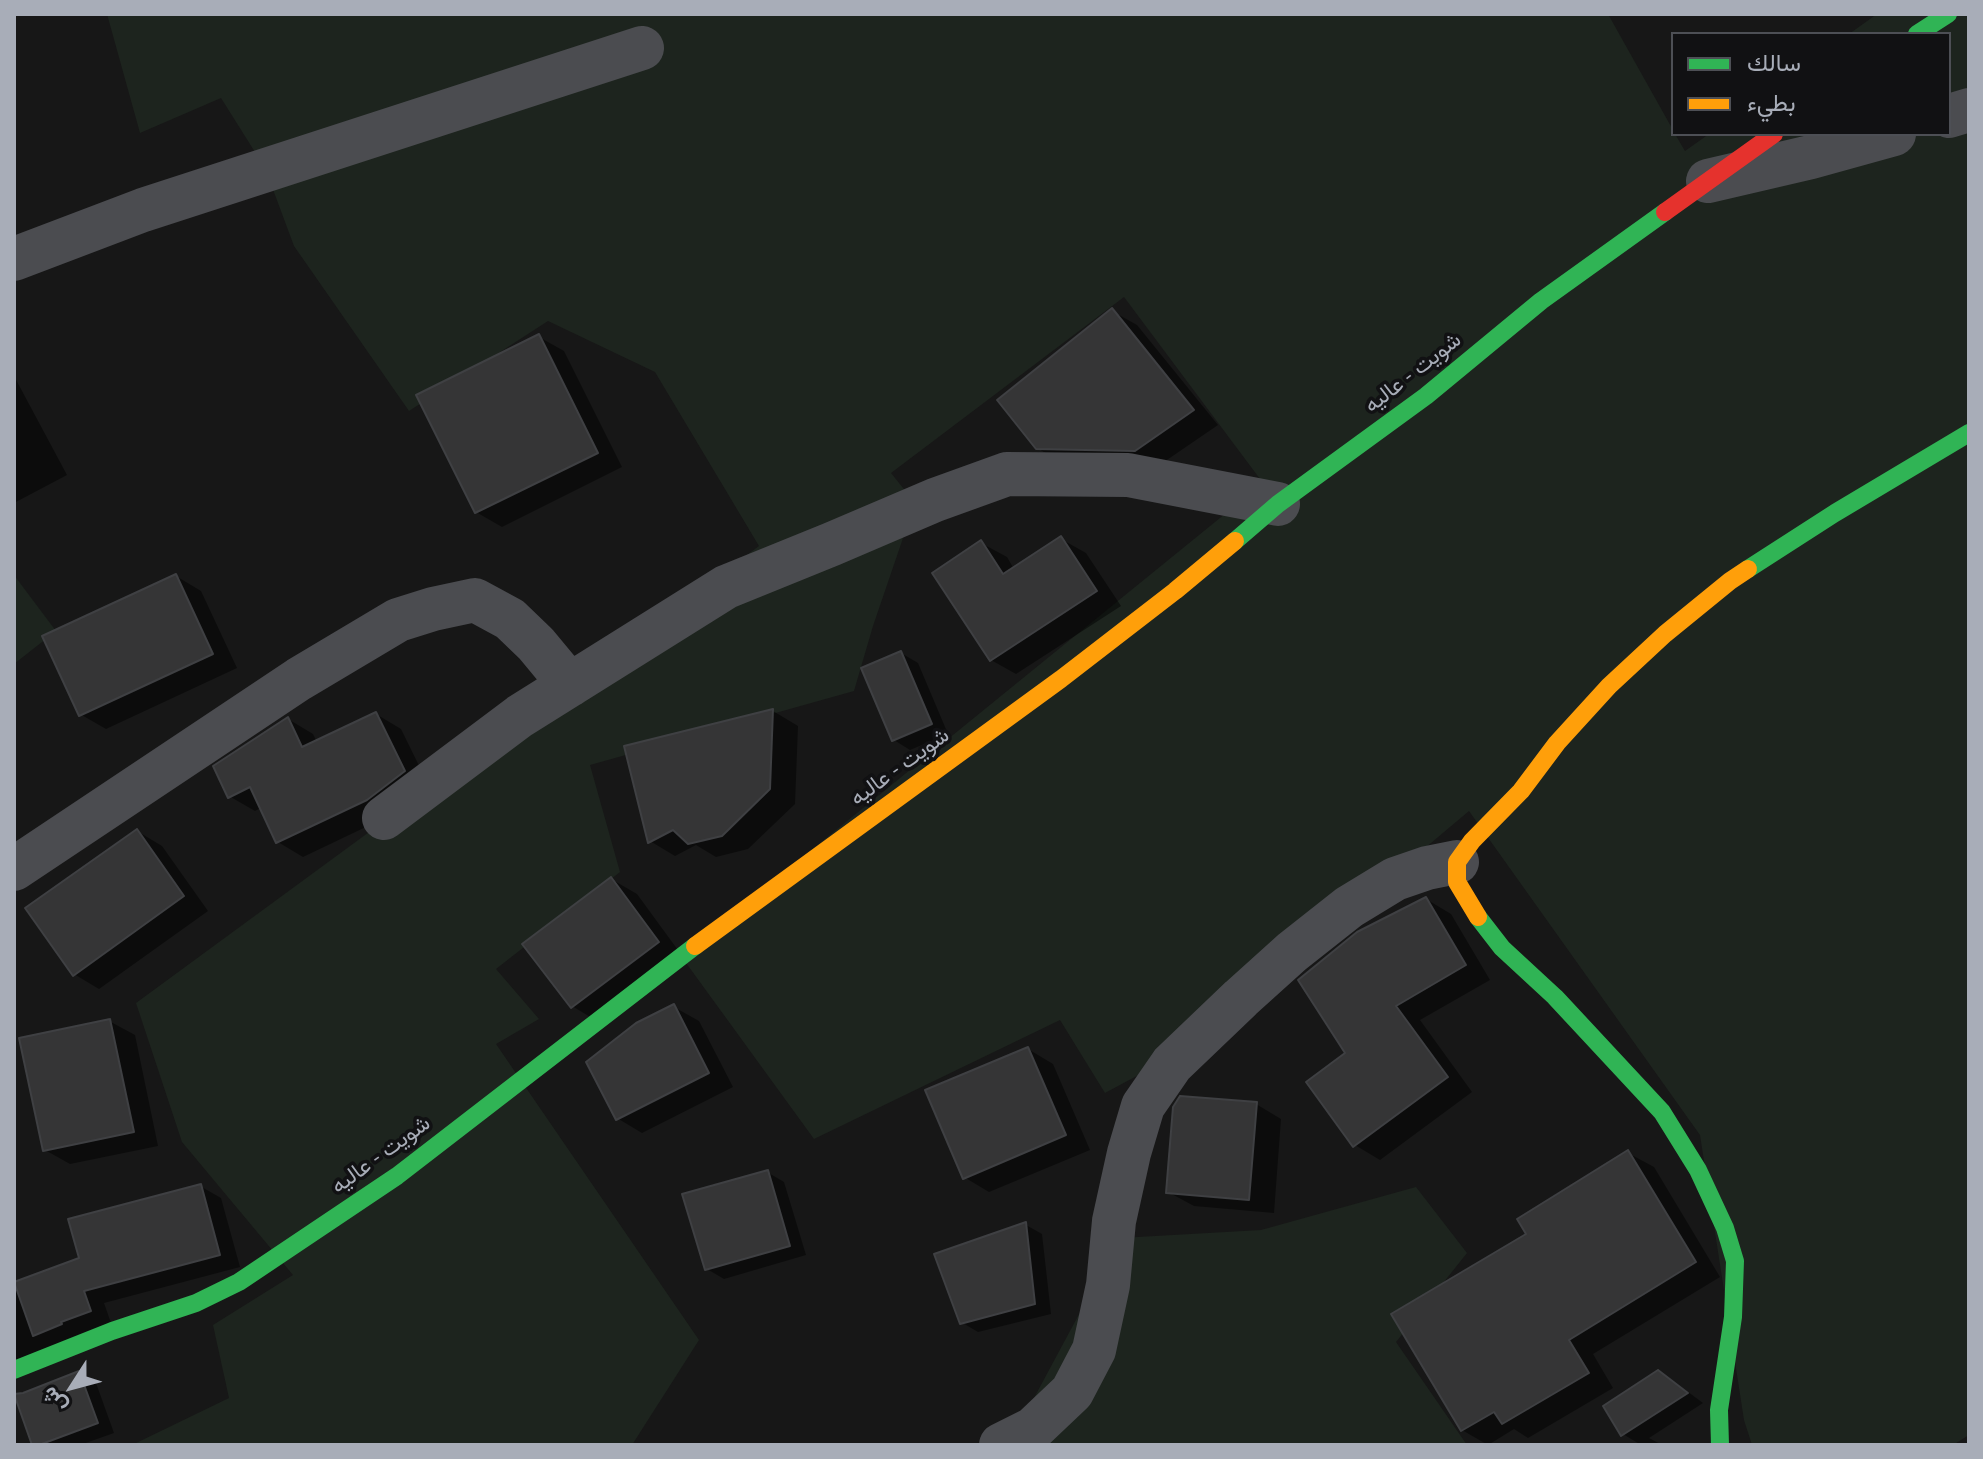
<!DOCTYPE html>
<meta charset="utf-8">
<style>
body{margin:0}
#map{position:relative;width:1983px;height:1459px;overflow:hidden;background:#171717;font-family:"Open Sans",Vazirmatn,sans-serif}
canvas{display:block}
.frame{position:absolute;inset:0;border:16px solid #a8adb8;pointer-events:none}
.legend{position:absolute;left:1671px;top:32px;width:280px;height:104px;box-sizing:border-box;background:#111113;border:2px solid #4d4f55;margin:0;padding:10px 14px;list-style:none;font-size:24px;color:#a8adb8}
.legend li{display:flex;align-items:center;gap:16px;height:40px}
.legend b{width:40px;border:2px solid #4d4f55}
.north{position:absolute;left:32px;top:1347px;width:80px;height:80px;-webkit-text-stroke:6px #111113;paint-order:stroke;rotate:234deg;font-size:22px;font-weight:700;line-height:32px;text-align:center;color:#a8adb8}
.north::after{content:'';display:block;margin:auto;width:28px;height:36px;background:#a8adb8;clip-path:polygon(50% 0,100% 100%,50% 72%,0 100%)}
</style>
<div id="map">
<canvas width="1983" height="1459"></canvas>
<div class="frame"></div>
<ul class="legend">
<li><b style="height:10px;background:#30b455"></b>سالك</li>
<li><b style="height:10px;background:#ff9f0a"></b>بطيء</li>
</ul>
<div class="north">ش</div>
</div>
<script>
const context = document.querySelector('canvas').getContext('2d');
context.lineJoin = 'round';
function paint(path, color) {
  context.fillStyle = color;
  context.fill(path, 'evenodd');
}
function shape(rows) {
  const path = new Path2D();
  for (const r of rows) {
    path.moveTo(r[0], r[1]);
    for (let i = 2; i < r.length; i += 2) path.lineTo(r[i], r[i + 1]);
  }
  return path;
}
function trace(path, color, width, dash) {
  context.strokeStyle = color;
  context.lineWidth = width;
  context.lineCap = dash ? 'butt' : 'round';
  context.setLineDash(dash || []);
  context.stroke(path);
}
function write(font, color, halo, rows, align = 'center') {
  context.font = font + ' "Open Sans",Vazirmatn,sans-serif';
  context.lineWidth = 7;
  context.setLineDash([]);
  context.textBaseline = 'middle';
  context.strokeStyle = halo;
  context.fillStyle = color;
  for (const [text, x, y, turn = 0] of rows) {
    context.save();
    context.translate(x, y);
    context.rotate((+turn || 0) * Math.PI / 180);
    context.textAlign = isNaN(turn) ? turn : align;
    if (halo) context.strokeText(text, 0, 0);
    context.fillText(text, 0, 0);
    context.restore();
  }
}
const green = shape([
 [107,14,1608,14,1673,130,1673,134,1675,134,1685,151,1709,134,1949,134,1949,34,1849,34,1877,14,1969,14,1969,1435,1953,1445,1752,1445,1744,1420,1700,1135,1469,811,1185,1050,1105,1093,1060,1020,814,1139,681,956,1263,483,1124,297,891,473,915,503,873,626,854,691,590,765,620,872,496,969,539,1019,496,1044,699,1340,632,1445,132,1445,229,1398,213,1325,293,1275,182,1142,136,1003,759,546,655,372,548,321,409,411,294,246,265,168,221,98,140,133],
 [14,575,56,631,14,664],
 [1416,1187,1467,1253,1396,1342,1467,1445,1036,1445,1020,1424,1120,1238,1261,1230]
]);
const shadow = shape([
 [1112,311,1137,325,1218,425,1161,464,1063,463,1037,448],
 [539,337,564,351,622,467,502,527,476,512],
 [14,376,67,475,14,503],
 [1061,539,1086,553,1121,606,1016,674,991,660,981,543,1007,557,1014,569],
 [176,576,201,591,237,668,106,729,80,714],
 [901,653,918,663,948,734,910,750,894,740],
 [773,711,798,726,795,804,748,849,716,857,696,845,675,856,650,841],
 [376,714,401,729,429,786,393,814,303,857,278,842,262,807,255,811,229,796,288,719,313,734,317,742],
 [137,831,162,846,208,911,99,989,74,974],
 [611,879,637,894,683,957,597,1021,572,1006],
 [1426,899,1451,914,1490,980,1420,1020,1472,1092,1380,1160,1355,1145,1348,1053],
 [674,1007,699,1021,733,1087,642,1133,617,1118],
 [109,1021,135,1035,158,1146,70,1164,45,1150],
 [1028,1049,1053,1064,1090,1150,989,1192,964,1177],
 [1256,1104,1281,1119,1274,1213,1194,1206,1168,1192],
 [1628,1153,1654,1167,1720,1277,1593,1354,1613,1388,1528,1438,1514,1429,1488,1445,1462,1430,1529,1235],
 [767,1172,784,1182,806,1255,724,1279,707,1269],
 [200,1186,221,1198,240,1267,104,1303,111,1323,14,1365,14,1284,81,1259],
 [1026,1225,1042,1234,1051,1314,978,1332,961,1322],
 [79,1373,96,1383,114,1433,80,1445,34,1445],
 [1658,1373,1676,1383,1703,1403,1649,1438,1662,1445,1641,1445,1623,1434]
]);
const building = shape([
 [1112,308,1194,410,1135,451,1036,449,997,400,1112,308],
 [539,334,598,453,475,513,416,395,539,334],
 [1061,536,1097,591,990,661,932,573,981,540,1003,574,1061,536],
 [176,574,213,654,79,716,42,636,176,574],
 [901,651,932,724,892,741,861,668,901,651],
 [773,709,770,789,722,836,688,844,673,830,648,843,624,746,773,709],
 [376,712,405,771,367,800,276,843,250,787,228,798,213,766,288,717,302,747,376,712],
 [137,829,184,896,73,976,25,908,137,829],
 [611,877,659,942,571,1008,522,944,611,877],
 [1426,897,1466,965,1396,1006,1448,1077,1353,1147,1306,1082,1345,1053,1298,980,1357,932,1426,897],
 [674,1004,709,1073,616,1120,586,1062,636,1023,674,1004],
 [110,1019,134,1132,43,1151,19,1038,110,1019],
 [1028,1047,1066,1135,963,1179,925,1090,1028,1047],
 [1180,1096,1257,1102,1249,1200,1166,1193,1173,1107,1180,1096],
 [1628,1150,1696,1262,1569,1340,1589,1373,1502,1424,1494,1412,1461,1431,1391,1314,1526,1234,1517,1219,1628,1150],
 [768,1170,790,1246,705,1270,682,1194,768,1170],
 [201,1184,220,1255,84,1291,91,1311,61,1322,62,1324,33,1336,14,1282,79,1258,68,1219,201,1184],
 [1026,1222,1035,1304,960,1324,934,1254,1026,1222],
 [1658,1370,1688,1393,1621,1436,1603,1406,1658,1370],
 [79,1371,98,1423,39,1445,32,1445,14,1394,23,1393,79,1371]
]);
const street = shape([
 [1949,116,1969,110],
 [1708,181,1811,157,1894,134],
 [14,259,143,210,642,48],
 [384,818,520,716,726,587,832,544,935,500,1007,474,1128,475,1278,504],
 [14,869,299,679,398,620,433,609,475,600,510,619,536,644,570,685],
 [1001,1445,1033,1429,1072,1392,1094,1350,1108,1285,1114,1221,1129,1153,1143,1106,1172,1064,1241,998,1292,952,1349,907,1395,879,1427,868,1457,862]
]);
const fast = shape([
 [1917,34,1948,14],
 [1235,541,1278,504,1426,396,1541,301,1665,212],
 [1748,569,1835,513,1969,433],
 [1478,917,1502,948,1555,997,1662,1112,1698,1170,1725,1228,1735,1261,1733,1317,1719,1410,1720,1445],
 [14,1370,112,1331,196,1303,239,1282,397,1176,695,946]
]);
const slow = shape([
 [1478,917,1457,882,1457,862,1472,841,1521,791,1557,743,1609,686,1665,634,1730,581,1748,569],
 [695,946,1061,679,1175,591,1235,541]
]);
const jam = shape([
 [1665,212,1774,134]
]);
const streetNames = [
 ["شويت - عاليه",1413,373,-38],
 ["شويت - عاليه",900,767,-36],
 ["شويت - عاليه",381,1155,-36]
];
paint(green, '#1d241e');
paint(shadow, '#0007');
paint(building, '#353536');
trace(building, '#3f4043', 2);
trace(street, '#4b4c50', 44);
trace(fast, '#30b455', 18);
trace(slow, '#ff9f0a', 18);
trace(jam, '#e5322d', 18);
write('22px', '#a8adb8', '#111113', streetNames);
</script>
